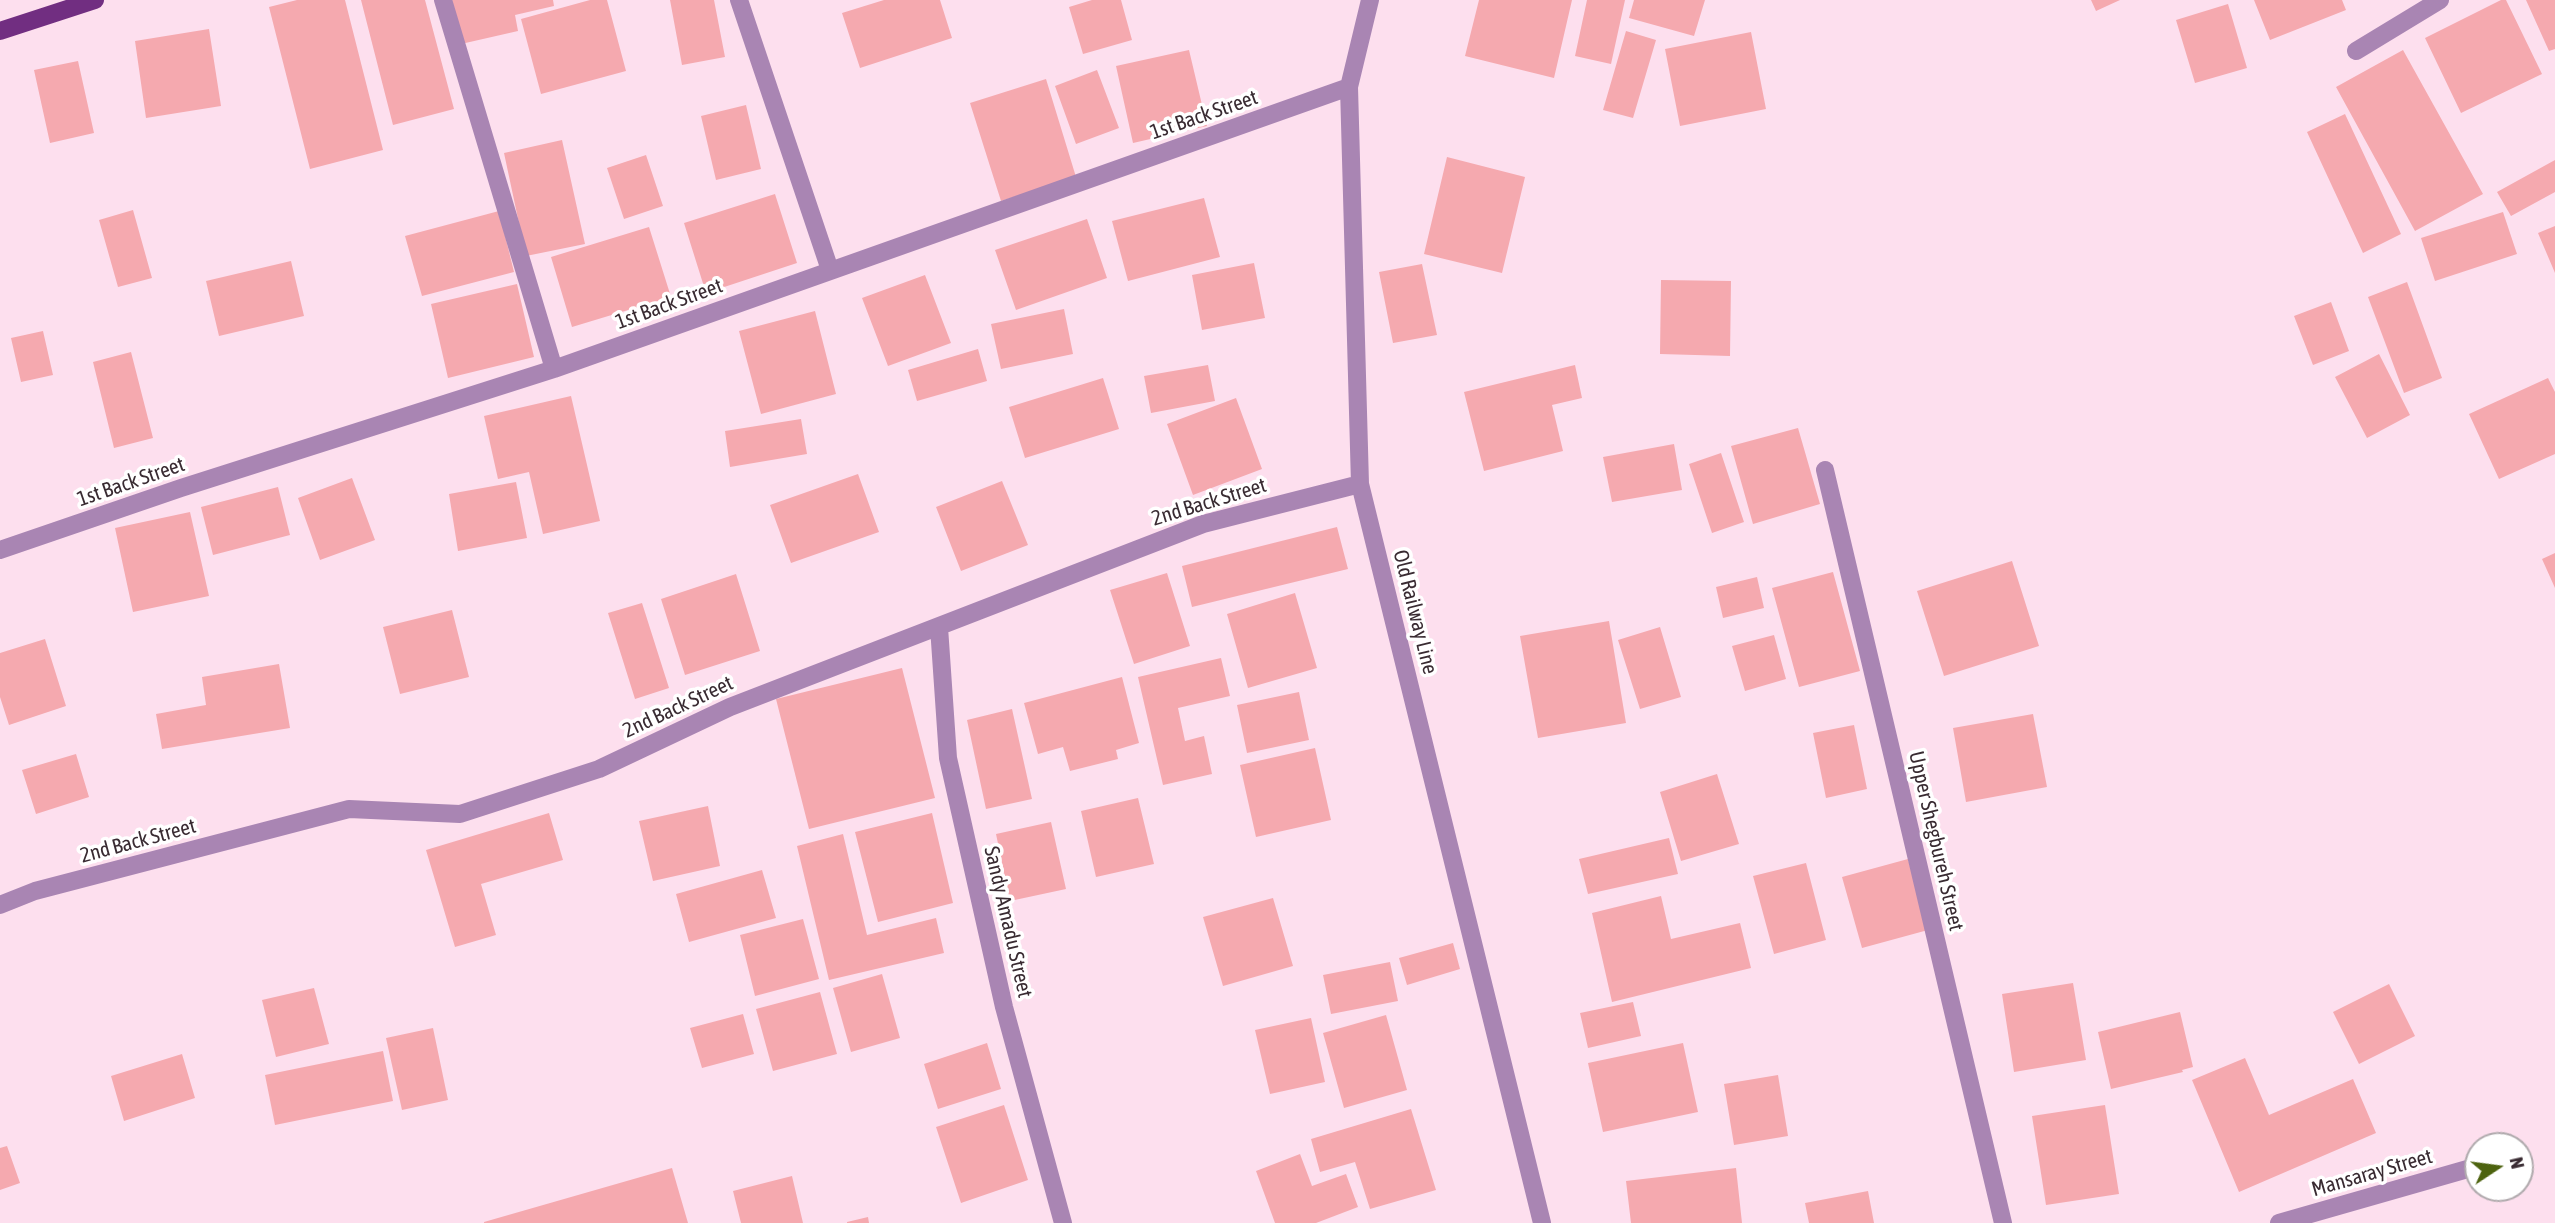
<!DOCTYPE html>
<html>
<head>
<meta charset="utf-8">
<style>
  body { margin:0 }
  #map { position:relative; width:2555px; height:1223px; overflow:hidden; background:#fddfee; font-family:"Asap Condensed",sans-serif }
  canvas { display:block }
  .north { position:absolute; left:2464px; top:1132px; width:70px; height:70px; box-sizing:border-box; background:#fff; border:2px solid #b0aaad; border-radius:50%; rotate:77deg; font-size:19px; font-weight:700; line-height:28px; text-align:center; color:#392b32 }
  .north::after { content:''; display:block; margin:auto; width:24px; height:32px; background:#4d630f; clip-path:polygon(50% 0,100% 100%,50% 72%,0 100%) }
</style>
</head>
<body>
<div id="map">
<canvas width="2555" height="1223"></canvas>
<div class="north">N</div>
</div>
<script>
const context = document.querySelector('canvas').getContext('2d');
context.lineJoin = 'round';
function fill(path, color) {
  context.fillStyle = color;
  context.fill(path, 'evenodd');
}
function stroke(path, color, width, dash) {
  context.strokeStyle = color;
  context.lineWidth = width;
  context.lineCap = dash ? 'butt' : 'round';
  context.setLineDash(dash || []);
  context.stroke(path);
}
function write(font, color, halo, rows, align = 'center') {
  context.font = font + ' "Asap Condensed",sans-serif';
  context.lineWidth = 7;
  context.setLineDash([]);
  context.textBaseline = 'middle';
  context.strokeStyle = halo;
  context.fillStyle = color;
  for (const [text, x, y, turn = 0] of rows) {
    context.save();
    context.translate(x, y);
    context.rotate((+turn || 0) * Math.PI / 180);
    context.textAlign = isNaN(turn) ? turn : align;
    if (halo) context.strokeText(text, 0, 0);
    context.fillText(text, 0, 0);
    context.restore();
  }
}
fill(new Path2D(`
  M297,0H345L383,150L310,169L269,7Z
  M361,0H425L454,109L393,125Z
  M452,0H553L554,6L515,15L518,31L461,44Z
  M590,0H607L626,71L541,94L521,19Z
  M670,0H714L725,57L682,65Z
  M884,0H940L952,38L860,68L842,13Z
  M1092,0H1121L1132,40L1083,54L1069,7Z
  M1479,0H1572L1554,78L1465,56Z
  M1587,0H1625L1611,64L1575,56Z
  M1634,0H1705L1694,36L1629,18Z
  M2091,0H2120L2096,11Z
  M2254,0H2342L2346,10L2270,40Z
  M2501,0H2506L2542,74L2461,113L2425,38Z
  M2526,0H2555V49L2549,51Z
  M2228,4L2247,68L2195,83L2176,20Z
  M209,29L221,106L146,118L135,41Z
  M1626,31L1656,40L1633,118L1603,110Z
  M1751,32L1766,109L1680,126L1665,49Z
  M1189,50L1207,126L1133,143L1116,66Z
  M2403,50L2483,194L2415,231L2336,87Z
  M78,61L94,133L50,143L34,70Z
  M1097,70L1119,128L1076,144L1055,86Z
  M1046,79L1076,177L1001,201L970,103Z
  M746,105L761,169L716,180L701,116Z
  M2345,114L2401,234L2363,253L2307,132Z
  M562,140L585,244L526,256L504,153Z
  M646,155L663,206L624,219L607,168Z
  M1447,157L1525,177L1502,273L1424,254Z
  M2555,160V192L2511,216L2497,192Z
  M775,194L797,263L706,293L684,223Z
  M1204,198L1220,257L1128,281L1112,221Z
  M133,210L152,278L118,287L99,220Z
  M499,211L514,272L422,296L405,236Z
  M2503,212L2517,254L2435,281L2421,238Z
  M1087,219L1107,278L1016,310L995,250Z
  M2555,226V273L2538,233Z
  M649,227L671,297L572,327L551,257Z
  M291,261L304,316L219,336L206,281Z
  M1254,263L1265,318L1202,330L1192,275Z
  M1422,264L1437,335L1393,343L1379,272Z
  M925,275L951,343L888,366L862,298Z
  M1661,280L1731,281L1730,356L1660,354Z
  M2407,282L2442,378L2404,393L2368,297Z
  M517,284L534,357L448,378L431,304Z
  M2331,302L2349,351L2313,365L2294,316Z
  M1064,309L1073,354L1001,369L991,324Z
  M815,311L836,394L761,414L739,331Z
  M43,331L53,375L21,382L11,338Z
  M978,349L987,381L917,401L908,370Z
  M131,352L153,438L114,448L93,362Z
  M2379,354L2410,415L2367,438L2335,377Z
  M1208,365L1215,401L1151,413L1144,376Z
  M1575,365L1582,398L1552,405L1563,451L1484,471L1464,392Z
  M1103,378L1119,429L1025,458L1009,407Z
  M2548,378L2555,392V454L2499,479L2469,414Z
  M571,396L600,521L543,534L529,472L498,479L484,416Z
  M1236,398L1262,469L1193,495L1167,424Z
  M801,419L807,454L730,467L725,431Z
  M1798,428L1820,504L1753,524L1731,446Z
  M1674,444L1682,490L1612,502L1603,457Z
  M1721,453L1744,522L1712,533L1689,464Z
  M858,474L879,532L791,563L770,505Z
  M352,478L375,540L320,560L298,498Z
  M1002,481L1028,545L961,571L936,507Z
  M516,482L527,538L458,551L449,494Z
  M278,487L290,535L213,555L201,507Z
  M190,512L209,596L133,612L115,528Z
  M1337,527L1348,569L1192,607L1182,566Z
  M2555,553V588L2542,559Z
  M2012,561L2039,646L1944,676L1917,591Z
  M1833,572L1860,671L1799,687L1772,588Z
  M1167,573L1190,646L1134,664L1110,590Z
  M736,574L760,651L685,675L661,599Z
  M1757,577L1764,608L1723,618L1716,587Z
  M1295,593L1317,668L1248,688L1227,614Z
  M642,603L669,688L635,699L608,613Z
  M452,610L469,677L400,694L383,627Z
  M1609,621L1626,723L1538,738L1520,636Z
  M1660,627L1681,697L1640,709L1618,640Z
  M1774,635L1786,679L1745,691L1732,646Z
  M45,639L66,706L9,725L0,697V653Z
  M1221,658L1230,696L1178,708L1185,741L1204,736L1212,774L1163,785L1138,677Z
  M279,664L290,728L162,749L156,714L206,705L202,677Z
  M902,668L935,798L809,829L776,699Z
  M1122,677L1139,743L1116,750L1118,759L1070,771L1063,747L1038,754L1024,703Z
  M1299,692L1309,740L1247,753L1237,705Z
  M1012,709L1032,799L986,809L967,720Z
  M2033,714L2047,787L1966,802L1953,728Z
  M1854,725L1867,789L1826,798L1813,733Z
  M1315,748L1331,820L1256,837L1240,765Z
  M76,754L89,797L36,814L22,770Z
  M1717,774L1739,844L1681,861L1660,792Z
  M1138,798L1154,864L1096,877L1081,811Z
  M708,806L720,866L653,881L639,821Z
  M549,813L563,860L481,884L496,935L455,947L426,850Z
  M932,813L953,903L878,922L855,832Z
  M1051,822L1066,889L1010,901L996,834Z
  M843,834L867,935L936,918L944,953L829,980L797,846Z
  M1669,838L1678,874L1588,894L1579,859Z
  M1908,859L1928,930L1862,948L1842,877Z
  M1806,863L1826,940L1774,954L1753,876Z
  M762,870L776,918L689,942L676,894Z
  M1661,896L1671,939L1740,923L1751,968L1612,1002L1592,913Z
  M1273,898L1293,966L1223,986L1203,917Z
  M803,919L819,979L755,996L740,935Z
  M1453,943L1460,969L1407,985L1399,958Z
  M1390,962L1398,1001L1331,1014L1323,975Z
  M882,974L900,1038L851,1052L833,988Z
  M2073,983L2086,1060L2014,1072L2002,994Z
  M2389,984L2415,1036L2359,1064L2333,1012Z
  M314,988L329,1044L276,1057L262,1000Z
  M820,992L837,1054L773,1071L756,1009Z
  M1633,1002L1641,1036L1588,1048L1580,1013Z
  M2180,1012L2193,1067L2182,1070L2183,1072L2111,1089L2098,1032Z
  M743,1014L754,1054L702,1068L690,1028Z
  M1386,1015L1407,1090L1344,1108L1323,1033Z
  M1311,1018L1325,1082L1270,1094L1255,1030Z
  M433,1028L448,1100L402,1110L386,1038Z
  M987,1043L1001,1089L938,1109L924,1064Z
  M1683,1043L1698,1112L1603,1132L1588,1063Z
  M383,1051L393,1101L275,1125L265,1075Z
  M182,1054L195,1098L124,1121L111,1076Z
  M2245,1058L2269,1115L2353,1079L2376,1133L2239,1192L2192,1080Z
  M1778,1075L1788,1136L1734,1145L1724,1084Z
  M1004,1105L1028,1180L961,1203L936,1127Z
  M2105,1105L2119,1194L2046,1205L2032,1116Z
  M1411,1109L1436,1190L1370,1209L1355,1162L1320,1172L1311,1139Z
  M7,1146L20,1183L0,1190V1148Z
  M1300,1154L1312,1186L1346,1174L1358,1207L1316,1223H1275L1256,1171Z
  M672,1168L688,1223H484V1222Z
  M1736,1168L1742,1223H1631L1626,1181Z
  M792,1176L803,1223H741L733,1191Z
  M1868,1191L1874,1223H1809L1805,1203Z
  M868,1217L869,1223H847V1222Z`), '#f5a9af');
stroke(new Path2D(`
  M443,0L554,369
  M739,0L830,270
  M1370,0L1349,87L1360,484L1542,1223
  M2356,51L2440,0
  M1825,470L2003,1223
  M0,550L181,488L554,369L1349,87
  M939,627L948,758L1004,1007L1063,1223
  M0,905L35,891L349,809L460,814L599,769L730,707L1203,524L1360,484
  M2279,1223L2478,1166`), '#a985b3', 18);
stroke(new Path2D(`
  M0,31L95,0`), '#712e81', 18);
write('21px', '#392b32', '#fff', [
  ["1st Back Street",1204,115,-19],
  ["1st Back Street",669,304,-20],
  ["1st Back Street",131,482,-19],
  ["2nd Back Street",1209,502,-17],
  ["Old Railway Line",1415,612,76],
  ["2nd Back Street",678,707,-25],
  ["2nd Back Street",138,841,-15],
  ["Upper Shegbureh Street",1936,841,77],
  ["Sandy Amadu Street",1008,922,77],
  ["Mansaray Street",2372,1173,-16]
]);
</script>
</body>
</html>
